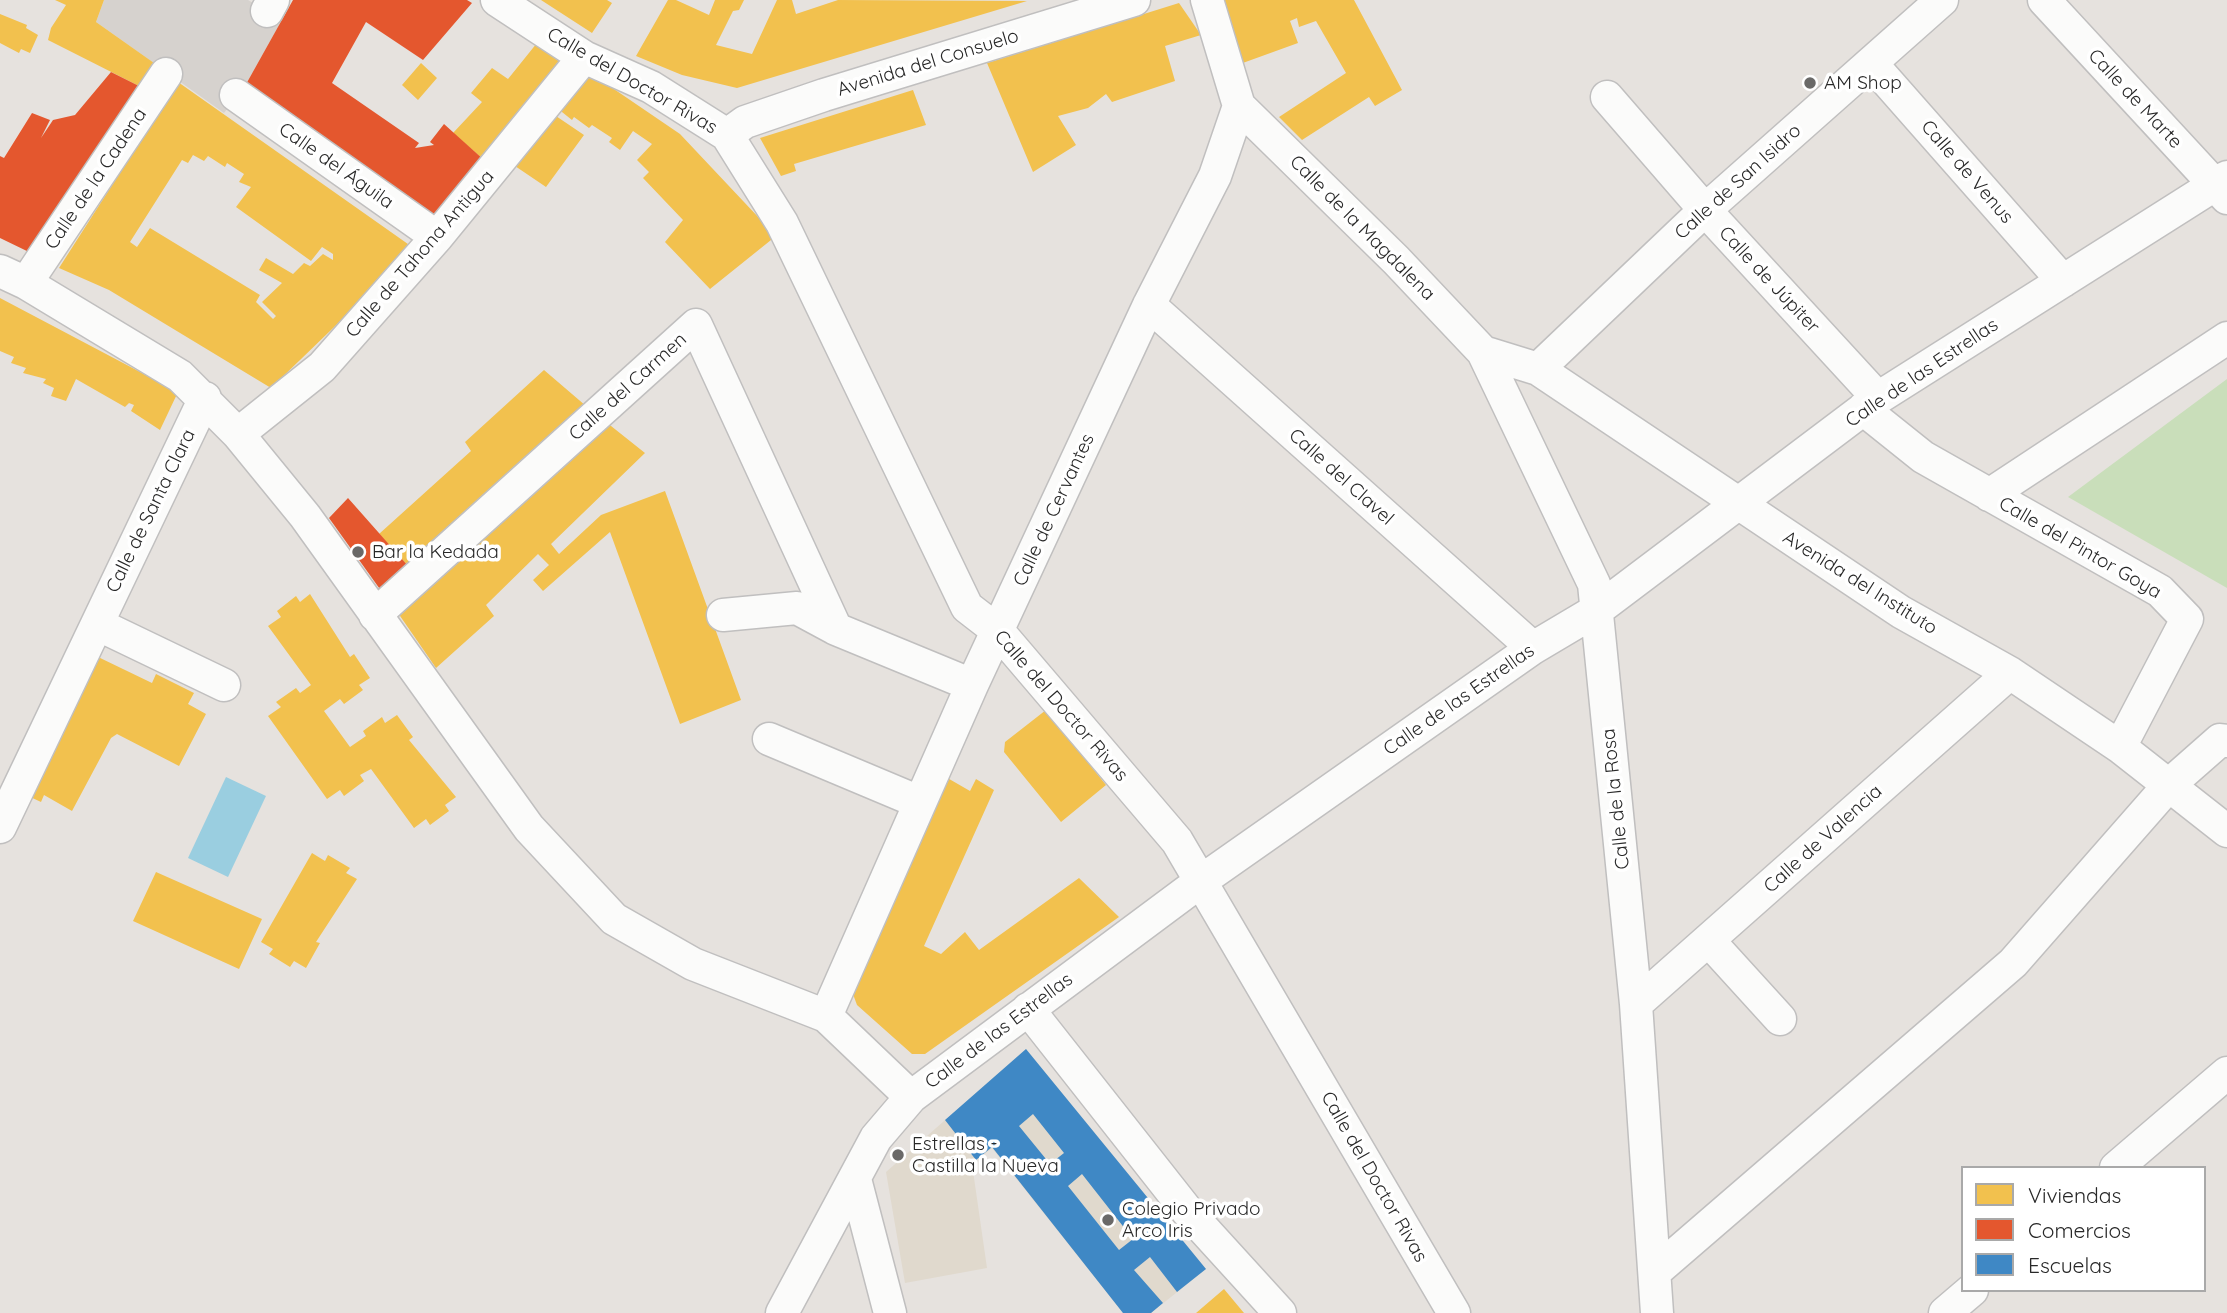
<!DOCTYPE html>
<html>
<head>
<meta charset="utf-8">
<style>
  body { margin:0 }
  #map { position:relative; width:2227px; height:1313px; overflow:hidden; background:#e6e2de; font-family:Quicksand,sans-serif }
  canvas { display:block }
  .legend { position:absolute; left:1961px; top:1166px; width:245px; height:126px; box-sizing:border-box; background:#fff; border:2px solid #a9a9a9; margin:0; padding:9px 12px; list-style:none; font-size:21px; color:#282828 }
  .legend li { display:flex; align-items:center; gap:14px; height:35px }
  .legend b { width:35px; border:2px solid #a9a9a9 }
</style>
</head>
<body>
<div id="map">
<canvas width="2227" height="1313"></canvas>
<ul class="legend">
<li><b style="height:19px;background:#f2c14e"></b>Viviendas</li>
<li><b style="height:19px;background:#e4572e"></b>Comercios</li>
<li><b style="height:19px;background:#3f88c5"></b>Escuelas</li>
</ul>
</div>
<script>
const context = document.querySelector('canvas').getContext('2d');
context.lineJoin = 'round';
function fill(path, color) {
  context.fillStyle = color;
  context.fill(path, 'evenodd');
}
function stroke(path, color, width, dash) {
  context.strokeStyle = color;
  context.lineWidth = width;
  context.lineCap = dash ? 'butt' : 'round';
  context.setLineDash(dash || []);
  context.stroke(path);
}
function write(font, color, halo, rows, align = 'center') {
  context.font = font + ' Quicksand,sans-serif';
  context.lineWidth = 7;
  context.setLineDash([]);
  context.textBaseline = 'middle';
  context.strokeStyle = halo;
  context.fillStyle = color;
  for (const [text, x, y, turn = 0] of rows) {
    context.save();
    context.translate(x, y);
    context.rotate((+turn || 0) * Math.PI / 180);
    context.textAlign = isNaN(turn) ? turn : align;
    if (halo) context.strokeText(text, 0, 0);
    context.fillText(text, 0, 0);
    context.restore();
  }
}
fill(new Path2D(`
  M1026,1049L1206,1269L1151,1313H1123L992,1148L972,1164L987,1268L905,1283L886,1172Z`), '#e0d9cd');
fill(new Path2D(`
  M2227,379V588L2068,497Z`), '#c9deba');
fill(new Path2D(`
  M104,0H248L282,20L245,86L224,113L96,22Z`), '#d6d2ce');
fill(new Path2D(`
  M226,777L266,796L228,877L188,858Z`), '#9acee0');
fill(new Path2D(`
  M55,0H104L96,22L154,63L139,86L48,40L51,28L66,5Z
  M541,0H607L612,3L592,33Z
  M668,0H676L709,15L715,0H744L739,10L733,11L716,45L752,54L777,0H792L796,14L838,0L1027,1L737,88L682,75L636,56Z
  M1222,0H1354L1402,90L1375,106L1369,97L1302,140L1279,117L1346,73L1316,21L1299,27L1297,18L1290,21L1298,43L1240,64Z
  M1179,3L1201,35L1165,46L1175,81L1112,102L1106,94L1088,108L1058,116L1076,145L1033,172L987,63Z
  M0,14L27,25L26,28L38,35L30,53L21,49L19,53L0,43Z
  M537,43L563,60L484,160L453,133L482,102L471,93L492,68L508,79Z
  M421,63L437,78L418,100L402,85Z
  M586,70L680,134L776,236L710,289L665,242L683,220L643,178L649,172L637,160L652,144L633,131L620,150L609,142L612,138L592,125L589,128L574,117L572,120L557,108Z
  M178,82L415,249L271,388L109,290L59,268ZM193,155L204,161L208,156L225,167L227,163L244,174L239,182L251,187L236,207L311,261L322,247L333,254V260L323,254L310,266L304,263L293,274L266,258L259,270L282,283L262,302L276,316L273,319L256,302L260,295L150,228L137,247L130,242L182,160L188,163Z
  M913,90L926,125L794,164L796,171L781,176L760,138Z
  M553,114L584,135L546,187L515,166Z
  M0,298L178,392L160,430L131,411L134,405L129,403L125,407L76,379L66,401L51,396L54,388L43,383L46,379L23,373L26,368L11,363L14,357L0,351Z
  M544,370L586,406L409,567L379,534L471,451L465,442Z
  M606,422L645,453L551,544L559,554L601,515L665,491L741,700L680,724L610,532L543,591L533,580L549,565L538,554L486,605L494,616L436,668L398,613Z
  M310,594L350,657L354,654L370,678L359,685L363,690L344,704L340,699L324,711L350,747L366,736L363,731L382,717L385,723L397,715L413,737L409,740L456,797L445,805L449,811L430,825L426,819L414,828L371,769L360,775L364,781L344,796L340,790L327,799L268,716L281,707L276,702L296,688L300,693L311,685L268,626L281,617L277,611L296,596L300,602Z
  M96,656L152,683L156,674L194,693L188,704L206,714L179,766L117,734L111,738L72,811L44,795L41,802L26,795Z
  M1046,710L1106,785L1061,822L1004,752L1005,742Z
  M944,776L970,791L976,779L994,790L924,946L941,954L965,932L979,950L1079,878L1119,917L925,1054H912L857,1005L850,986Z
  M312,853L325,861L328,855L350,868L346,873L357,879L316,942L320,943L306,968L294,961L290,967L269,954L273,949L261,942Z
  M156,872L262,919L239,969L133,921Z
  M1224,1289L1244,1313H1196Z`), '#f2c14e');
fill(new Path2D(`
  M293,0H467L472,3L423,60L366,22L332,83L419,143L415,148L434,145L430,142L444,124L484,160L436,218L245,86Z
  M111,72L139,86L31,253L0,238V156L4,158L32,113L50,120L41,138L53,120L75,115Z
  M348,498L409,567L382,592L329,518Z`), '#e4572e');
fill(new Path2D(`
  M1026,1049L1206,1269L1177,1292L1150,1257L1134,1270L1163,1303L1151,1313H1123L992,1147L976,1160L945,1120ZM1033,1114L1064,1153L1050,1164L1019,1126ZM1082,1174L1133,1239L1119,1250L1068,1186Z`), '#3f88c5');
const minor = new Path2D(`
  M497,0L584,57L651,87L727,135L782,223L967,607L998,631L1177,841L1454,1313
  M2044,0L2227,198
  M267,11L273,0
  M1871,63L2063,281
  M236,95L437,237
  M1607,97L1705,210L1878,398
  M1239,106L1396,260L1483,352L1594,584L1636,1004L1657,1313
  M727,135L745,122L824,95L1134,0
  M0,271L26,283L180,376L238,434L305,516L529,828L614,919L693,964L826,1016L911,1097
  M26,283L166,74
  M1149,305L1533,648
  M1483,352L1538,369L1901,612L2010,673L2120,747L2227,831
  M1538,369L1705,210L1942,0
  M1863,409L1923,457L2160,591L2187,619L2120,747
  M238,434L322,367L437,237L584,57
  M1989,495L2227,338
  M375,615L696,325L836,629L972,685
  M723,615L797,608L836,629
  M97,624L224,685
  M769,739L919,802
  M0,827L205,398
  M1709,941L1780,1019
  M1636,1004L2010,673
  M1028,1009L1188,1212L1280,1313
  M826,1016L972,685L1149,305L1215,176L1239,106L1207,0
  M2116,1168L2227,1073
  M855,1179L890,1313
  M1656,1271L2013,963L2170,784L2220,740L2227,741
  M782,1313L876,1138L911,1097L1201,881L1533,648L1597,610L1878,398L2227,177
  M1945,1313L1972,1290`);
stroke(minor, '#c0bfbf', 35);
stroke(minor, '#fbfbfa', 32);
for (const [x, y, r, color] of [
  [1810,83,7,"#6a6968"],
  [358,552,7,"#6a6968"],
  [898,1155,7,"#6a6968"],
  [1108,1220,7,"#6a6968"]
]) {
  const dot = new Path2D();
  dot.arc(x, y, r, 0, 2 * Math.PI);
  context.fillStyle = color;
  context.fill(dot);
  stroke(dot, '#fff', 2.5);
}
write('19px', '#282828', '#fff', [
  ["Avenida del Consuelo",928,63,-17],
  ["Calle del Doctor Rivas",632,81,30],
  ["Calle de Marte",2135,99,47],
  ["Calle del Águila",336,166,35],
  ["Calle de Venus",1967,172,49],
  ["Calle de la Cadena",96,179,-56],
  ["Calle de San Isidro",1738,182,-42],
  ["Calle de la Magdalena",1362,228,45],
  ["Calle de Tahona Antigua",420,254,-49],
  ["Calle de Júpiter",1769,280,47],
  ["Calle de las Estrellas",1922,373,-34],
  ["Calle del Carmen",628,387,-42],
  ["Calle del Clavel",1341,477,42],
  ["Calle de Cervantes",1054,510,-65],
  ["Calle de Santa Clara",151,511,-64],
  ["Calle del Pintor Goya",2080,548,30],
  ["Avenida del Instituto",1860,583,32],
  ["Calle de las Estrellas",1459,700,-35],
  ["Calle del Doctor Rivas",1061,706,49],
  ["Calle de la Rosa",1616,799,-96],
  ["Calle de Valencia",1823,839,-42],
  ["Calle de las Estrellas",999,1031,-37],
  ["Calle del Doctor Rivas",1374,1177,60]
]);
write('19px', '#282828', '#fff', [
  ["AM Shop",1824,83],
  ["Bar la Kedada",372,552],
  ["Estrellas -",912,1144],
  ["Castilla la Nueva",912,1166],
  ["Colegio Privado",1122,1209],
  ["Arco Iris",1122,1231]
], 'left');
</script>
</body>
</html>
